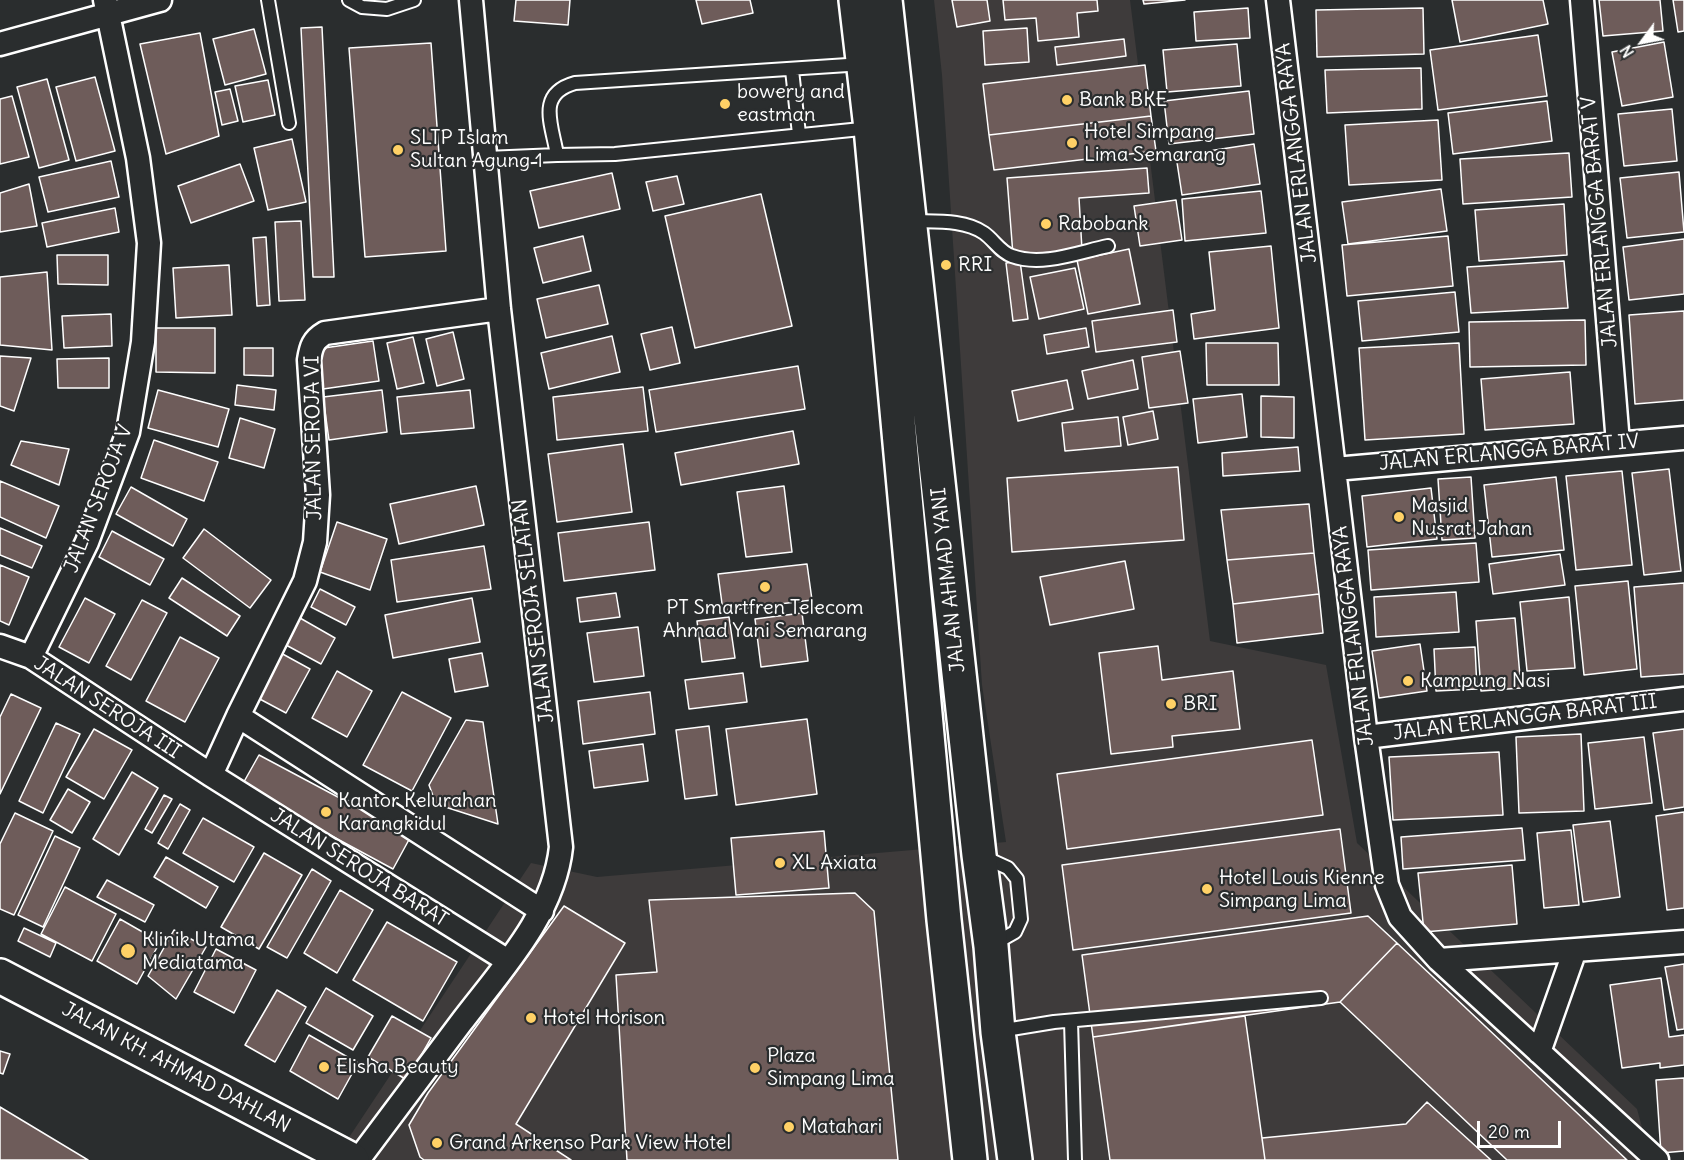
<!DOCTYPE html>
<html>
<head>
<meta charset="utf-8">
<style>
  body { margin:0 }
  #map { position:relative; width:1684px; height:1160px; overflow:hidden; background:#2a2d2e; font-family:Delius,sans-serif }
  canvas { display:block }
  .north { position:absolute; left:1612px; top:12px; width:60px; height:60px; -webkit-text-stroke:4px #2a2d2e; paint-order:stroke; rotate:238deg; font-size:16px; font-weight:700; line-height:24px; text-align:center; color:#fff }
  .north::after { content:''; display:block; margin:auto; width:21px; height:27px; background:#fff; clip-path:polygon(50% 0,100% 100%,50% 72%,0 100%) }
  .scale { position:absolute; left:1477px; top:1121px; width:84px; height:27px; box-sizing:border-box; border:3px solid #fff; border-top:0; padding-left:8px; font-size:18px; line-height:21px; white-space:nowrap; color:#fff; -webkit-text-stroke:4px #2a2d2e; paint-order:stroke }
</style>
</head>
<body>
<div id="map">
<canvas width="1684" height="1160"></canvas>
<div class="north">N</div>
<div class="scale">20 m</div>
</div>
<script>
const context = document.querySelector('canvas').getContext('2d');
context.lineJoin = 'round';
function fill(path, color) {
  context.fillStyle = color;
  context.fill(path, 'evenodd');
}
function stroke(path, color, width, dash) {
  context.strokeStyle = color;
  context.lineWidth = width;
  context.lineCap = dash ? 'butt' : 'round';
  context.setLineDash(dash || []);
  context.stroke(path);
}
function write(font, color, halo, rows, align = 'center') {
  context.font = font + ' Delius,sans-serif';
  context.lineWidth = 4.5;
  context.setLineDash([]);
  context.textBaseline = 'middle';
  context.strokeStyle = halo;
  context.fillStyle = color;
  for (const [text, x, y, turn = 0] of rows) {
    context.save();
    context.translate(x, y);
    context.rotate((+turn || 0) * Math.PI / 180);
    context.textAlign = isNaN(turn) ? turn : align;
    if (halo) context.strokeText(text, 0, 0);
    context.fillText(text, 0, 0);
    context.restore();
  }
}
fill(new Path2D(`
  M934,0H1130L1210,641L1326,665L1357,843L1637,1109L1651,1160H334L531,863L597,877L1006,842L982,685L942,75Z`), '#3e3b3b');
const building = new Path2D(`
  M516,0H570L568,25L514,21Z
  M696,0H750L753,13L702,24Z
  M952,0H987L990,21L957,27Z
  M1003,0H1097L1098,11L1077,13L1079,37L1038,41L1036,18L1005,20Z
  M1143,0H1185L1144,4Z
  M1452,0H1543L1548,24L1460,42Z
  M1599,0H1660L1663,31L1603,36Z
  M1673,0H1684V31L1678,32Z
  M1248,8L1250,38L1196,41L1194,12Z
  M1423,8L1424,54L1317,57L1316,10Z
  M322,27L334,277H313L301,28Z
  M1027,28L1029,62L985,65L983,31Z
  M254,29L266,74L225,85L213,39Z
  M200,33L219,136L166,154L140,44Z
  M1538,35L1547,96L1438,110L1430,50Z
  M1124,39L1126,56L1057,65L1055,47Z
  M1664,42L1673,97L1622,106L1612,52Z
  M431,43L446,251L365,257L349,48Z
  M1237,44L1241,86L1167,92L1163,50Z
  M1145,65L1151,116L989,135L983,84Z
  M1421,68L1422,109L1327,113L1325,70Z
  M95,77L115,151L76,161L56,87Z
  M47,79L69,160L39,168L17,87Z
  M268,80L275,115L243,122L235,86Z
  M230,89L238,121L222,125L215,92Z
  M1249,91L1254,134L1169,144L1164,101Z
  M12,96L29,157L0,164V99Z
  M1547,101L1552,141L1453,154L1448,113Z
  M1672,109L1677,161L1624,166L1618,114Z
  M1151,116L1156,151L994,170L989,135Z
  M1438,120L1442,180L1349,185L1345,125Z
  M292,139L306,202L268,210L254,148Z
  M1254,144L1260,184L1182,195L1176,156Z
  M1569,153L1572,197L1463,204L1460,159Z
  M111,161L119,197L48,212L39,177Z
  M240,164L254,201L191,223L178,186Z
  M1147,168L1149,193L1079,198L1082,250L1013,255L1007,178Z
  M1679,172L1684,232L1627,238L1620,178Z
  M612,173L620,209L539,228L530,191Z
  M677,176L684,204L653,211L646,182Z
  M29,184L37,226L0,232V193Z
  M1441,189L1447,231L1348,244L1342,202Z
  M1261,191L1266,233L1185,241L1182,199Z
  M761,194L792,326L695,348L665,216Z
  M1176,200L1182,240L1140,246L1134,206Z
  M1564,204L1567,255L1479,261L1475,210Z
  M115,208L119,232L47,247L42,223Z
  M301,221L305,300L279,301L275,222Z
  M583,236L591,271L543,283L534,248Z
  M1448,236L1453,286L1347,296L1342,245Z
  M266,237L270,305L257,306L253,238Z
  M1684,239V294L1629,300L1623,247Z
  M1271,246L1279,328L1194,339L1191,314L1215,310L1209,252Z
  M1129,249L1140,304L1088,314L1077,260Z
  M57,255H108V285L58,284Z
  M1020,261L1028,319L1013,321L1006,263Z
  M1564,261L1568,308L1471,313L1467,267Z
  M229,265L232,315L176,318L173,268Z
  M1075,268L1084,309L1039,319L1030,277Z
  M47,272L52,350L0,345V277Z
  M599,285L608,324L546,338L537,299Z
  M1455,292L1459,332L1362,341L1358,301Z
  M1173,310L1177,342L1096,352L1092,321Z
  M1684,311V400L1635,404L1629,315Z
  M111,314L112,346L64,348L62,316Z
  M1585,320L1586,365L1470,367L1469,322Z
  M672,327L680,363L650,370L641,334Z
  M156,328H215V373L156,372Z
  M1086,328L1089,347L1047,354L1044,335Z
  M453,332L464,379L437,386L426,339Z
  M612,336L620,372L549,389L541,353Z
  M413,337L424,383L397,389L387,343Z
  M373,341L379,381L323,389L317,349Z
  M1206,343H1278L1279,385H1207Z
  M1459,343L1464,434L1365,440L1359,348Z
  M244,348H273V376L244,375Z
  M1180,351L1188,403L1149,408L1142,357Z
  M0,356L31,358L14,411L0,406Z
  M109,358V388H58L57,359Z
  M1133,360L1138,389L1088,399L1082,371Z
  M798,366L805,409L656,432L649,390Z
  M1570,372L1574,424L1485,430L1481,379Z
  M1067,380L1073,409L1018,421L1012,391Z
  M237,385L276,390L274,410L235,405Z
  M643,387L648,431L557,440L553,397Z
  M158,390L229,409L218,447L148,428Z
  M382,390L387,432L329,440L323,397Z
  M470,390L474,428L401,434L397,397Z
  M1242,394L1247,437L1198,443L1193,399Z
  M1261,396L1294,397V438L1261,437Z
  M1153,411L1158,439L1128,445L1123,417Z
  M1118,417L1121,446L1065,451L1062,423Z
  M240,418L275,429L264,468L229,458Z
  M793,431L799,464L681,485L675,453Z
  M154,440L218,462L204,501L141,478Z
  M21,441L69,449L59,485L11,465Z
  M623,444L632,512L557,522L548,454Z
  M1298,447L1300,471L1223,476L1222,453Z
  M1178,467L1184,540L1012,552L1007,478Z
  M1669,469L1681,571L1644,575L1632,473Z
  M1622,471L1632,565L1576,570L1566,476Z
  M1471,477L1475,538L1442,540L1438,479Z
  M1556,477L1564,550L1492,557L1484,485Z
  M0,481L59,506L46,538L0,517Z
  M476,486L484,525L399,544L390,504Z
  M784,486L792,552L746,557L737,492Z
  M131,487L187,519L173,546L116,514Z
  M1431,488L1437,539L1367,547L1362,496Z
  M1309,504L1314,553L1227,560L1221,510Z
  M337,522L387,539L370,590L320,572Z
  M649,522L655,570L564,581L558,533Z
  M0,528L42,546L32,568L0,555Z
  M204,529L271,580L250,608L183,558Z
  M112,531L164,559L150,585L99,557Z
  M1476,543L1479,582L1371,590L1368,550Z
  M484,546L491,589L397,602L391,560Z
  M1314,553L1319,594L1233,604L1227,560Z
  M1560,554L1565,585L1493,594L1489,564Z
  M1125,561L1134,609L1050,625L1040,577Z
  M807,564L812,600L723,611L718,574Z
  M0,565L29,577L9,625L0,621Z
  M182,578L240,616L227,636L169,598Z
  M1628,581L1637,669L1584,675L1575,586Z
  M1684,583V674L1641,677L1634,587Z
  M320,589L355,607L346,625L311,607Z
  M1456,592L1459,632L1376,637L1374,597Z
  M616,593L620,617L580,622L577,598Z
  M1319,594L1323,633L1237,643L1233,604Z
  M1569,597L1575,668L1527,671L1520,602Z
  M85,598L115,614L89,663L59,647Z
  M472,598L480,642L393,658L385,615Z
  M142,600L167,613L131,680L106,666Z
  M802,613L808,661L761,667L755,619Z
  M729,617L735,658L702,662L697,621Z
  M300,618L335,638L321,664L286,645Z
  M1515,618L1521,688L1481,691L1476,621Z
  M638,627L644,676L594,682L587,633Z
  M180,637L219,658L185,722L146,701Z
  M1420,644L1427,691L1379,698L1372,651Z
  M1158,646L1162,680L1233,671L1240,729L1172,736L1173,747L1111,754L1099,653Z
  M1475,647L1477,689L1436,691L1434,649Z
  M279,652L310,669L286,713L256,697Z
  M482,653L488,686L455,692L449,659Z
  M337,671L372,691L347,737L312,718Z
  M743,673L747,702L689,709L685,680Z
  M402,692L451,718L412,791L363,765Z
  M650,692L655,734L583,744L578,701Z
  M11,694L41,708L0,794V717Z
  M807,719L817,794L736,805L726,729Z
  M466,720L483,722L498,824L436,804L429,785Z
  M56,723L80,734L43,813L19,801Z
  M709,726L717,795L685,799L676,730Z
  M94,729L132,750L104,799L66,777Z
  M1684,729V807L1664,810L1653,733Z
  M1581,734L1584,811L1519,813L1516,737Z
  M1644,737L1652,803L1595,809L1588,743Z
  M1312,740L1323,815L1067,849L1057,774Z
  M643,744L648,781L594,788L589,751Z
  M1499,752L1503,815L1393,820L1389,757Z
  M259,755L411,836L393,869L241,787Z
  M132,772L158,788L119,855L93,839Z
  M68,789L90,802L72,833L50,820Z
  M164,795L172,799L152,833L145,829Z
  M180,804L190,810L168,849L158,843Z
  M1684,812V908L1667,910L1656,816Z
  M15,813L53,831L14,915L0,909V844Z
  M203,818L254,847L234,882L183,853Z
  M1610,821L1620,897L1583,902L1573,825Z
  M1522,828L1525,860L1403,869L1401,837Z
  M1340,829L1351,913L1073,950L1062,865Z
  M1571,830L1579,905L1544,908L1537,833Z
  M824,831L829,888L736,895L731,838Z
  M55,836L80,848L43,927L18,915Z
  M264,853L302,875L259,949L221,927Z
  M166,857L218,887L206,908L154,877Z
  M1512,865L1517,924L1424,932L1418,873Z
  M312,869L331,881L287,958L267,947Z
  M107,880L154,905L145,922L97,897Z
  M65,887L116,914L92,961L41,934Z
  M340,890L373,910L337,973L304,953Z
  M855,893L874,911L898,1160H627L616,975L657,972L649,900Z
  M564,906L625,943L516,1124L571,1160H424L420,1157L409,1125L428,1093Z
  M1368,916L1397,943L1340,1002L1093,1037L1082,955Z
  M120,919L160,942L137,984L97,961Z
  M387,922L457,962L423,1021L353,980Z
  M24,928L56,943L50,957L18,941Z
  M174,930L206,947L176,999L148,976Z
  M1397,943L1627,1160H1507L1340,1002Z
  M216,949L256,970L234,1013L194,992Z
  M1684,964V1029L1677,1030L1665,967Z
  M1661,978L1669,1037L1684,1035V1065L1660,1068V1063L1622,1068L1610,985Z
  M326,988L373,1016L353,1050L306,1023Z
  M277,990L306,1007L275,1062L245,1045Z
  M392,1016L431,1038L407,1080L368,1057Z
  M1245,1016L1265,1160H1110L1093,1037Z
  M309,1035L358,1063L338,1099L290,1071Z
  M0,1051L10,1054L3,1074L0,1073Z
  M1684,1078V1151L1661,1153L1656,1080Z
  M1427,1102L1491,1160H1265L1262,1138L1406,1124Z
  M0,1107L88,1160H0Z`);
fill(building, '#6e5c5a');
stroke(building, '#fff', 1.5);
const lane = new Path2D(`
  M268,0L289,123
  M349,0L362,7L387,9L414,0
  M863,64L575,83C536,94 552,124 557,155L615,154L871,128
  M792,70L799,134
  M486,158L557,155
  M911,221C934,222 964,219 984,233C994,240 1000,252 1012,256C1042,267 1079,252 1108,246
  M984,857L1008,868L1017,879L1021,919L1015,932L992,945
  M1071,1021L1075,1160
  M999,1031L1054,1022L1321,998`);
const street = new Path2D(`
  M1278,0L1366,737L1387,885L1400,917L1439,960L1657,1160
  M1582,0L1618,443
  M0,44L160,0
  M1335,469L1684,438
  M0,646L31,657L211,775L508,961
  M31,657L87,542L128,432L143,342L149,243L138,158L105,0
  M238,716L542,911
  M1366,737L1684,699
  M211,775L238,716L305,581L315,542L318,495L309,360C311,347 313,340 325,333L499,309
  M1439,960L1684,942
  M1539,1052L1575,950
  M358,1160C392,1115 426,1069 460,1024C500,971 554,915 561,847L499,309L471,0`);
const secondary = new Path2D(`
  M0,976L352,1160`);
const primary = new Path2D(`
  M856,0L871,128L944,920L970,1160
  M885,0L979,855L991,946L998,1032L1015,1160`);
stroke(lane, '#fff', 16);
stroke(street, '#fff', 27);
stroke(secondary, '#fff', 38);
stroke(primary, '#fff', 38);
stroke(lane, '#2a2d2e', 12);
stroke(street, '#2a2d2e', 22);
stroke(secondary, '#2a2d2e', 33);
stroke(primary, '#2a2d2e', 33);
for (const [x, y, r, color] of [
  [1067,100,6,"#ffd166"],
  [725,104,6,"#ffd166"],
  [1072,143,6,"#ffd166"],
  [398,150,6,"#ffd166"],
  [1046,224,6,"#ffd166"],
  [946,265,6,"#ffd166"],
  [1399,517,6,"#ffd166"],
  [765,587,6,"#ffd166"],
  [1408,681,6,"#ffd166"],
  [1171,704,6,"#ffd166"],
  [326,812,6,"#ffd166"],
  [780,863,6,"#ffd166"],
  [1207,889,6,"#ffd166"],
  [128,951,8,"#ffd166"],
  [531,1018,6,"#ffd166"],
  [324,1067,6,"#ffd166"],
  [755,1068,6,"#ffd166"],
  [789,1127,6,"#ffd166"],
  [437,1143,6,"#ffd166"]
]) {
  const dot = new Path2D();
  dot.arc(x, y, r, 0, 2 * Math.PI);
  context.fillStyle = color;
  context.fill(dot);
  stroke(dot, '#2a2d2e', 2);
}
write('20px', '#fff', '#2a2d2e', [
  ["bowery and",737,92],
  ["eastman",737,115],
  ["Bank BKE",1079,100],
  ["Hotel Simpang",1084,132],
  ["Lima Semarang",1084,155],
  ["SLTP Islam",410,138],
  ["Sultan Agung 1",410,161],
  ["Rabobank",1058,224],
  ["RRI",958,265],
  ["Masjid",1411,506],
  ["Nusrat Jahan",1411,529],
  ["PT Smartfren Telecom",765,608,"center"],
  ["Ahmad Yani Semarang",765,631,"center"],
  ["Kampung Nasi",1420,681],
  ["BRI",1183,704],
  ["Kantor Kelurahan",338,801],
  ["Karangkidul",338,824],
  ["XL Axiata",792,863],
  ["Hotel Louis Kienne",1219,878],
  ["Simpang Lima",1219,901],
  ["Klinik Utama",142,940],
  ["Mediatama",142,963],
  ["Hotel Horison",543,1018],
  ["Plaza",767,1056],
  ["Simpang Lima",767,1079],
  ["Elisha Beauty",336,1067],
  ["Matahari",801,1127],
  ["Grand Arkenso Park View Hotel",449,1143]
], 'left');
write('20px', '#fff', '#2a2d2e', [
  ["JALAN ERLANGGA RAYA",1297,153,-97],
  ["JALAN ERLANGGA BARAT V",1600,222,-95],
  ["JALAN SEROJA VI",314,438,-91],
  ["JALAN ERLANGGA BARAT IV",1509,453,-5],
  ["JALAN SEROJA V",99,499,-69],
  ["JALAN AHMAD YANI",949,580,-96],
  ["JALAN SEROJA SELATAN",534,611,-97],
  ["JALAN ERLANGGA RAYA",1354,636,-97],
  ["JALAN SEROJA III",107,708,33],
  ["JALAN ERLANGGA BARAT III",1525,718,-7],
  ["JALAN SEROJA BARAT",359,868,32],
  ["JALAN KH. AHMAD DAHLAN",176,1068,28]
]);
</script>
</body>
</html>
